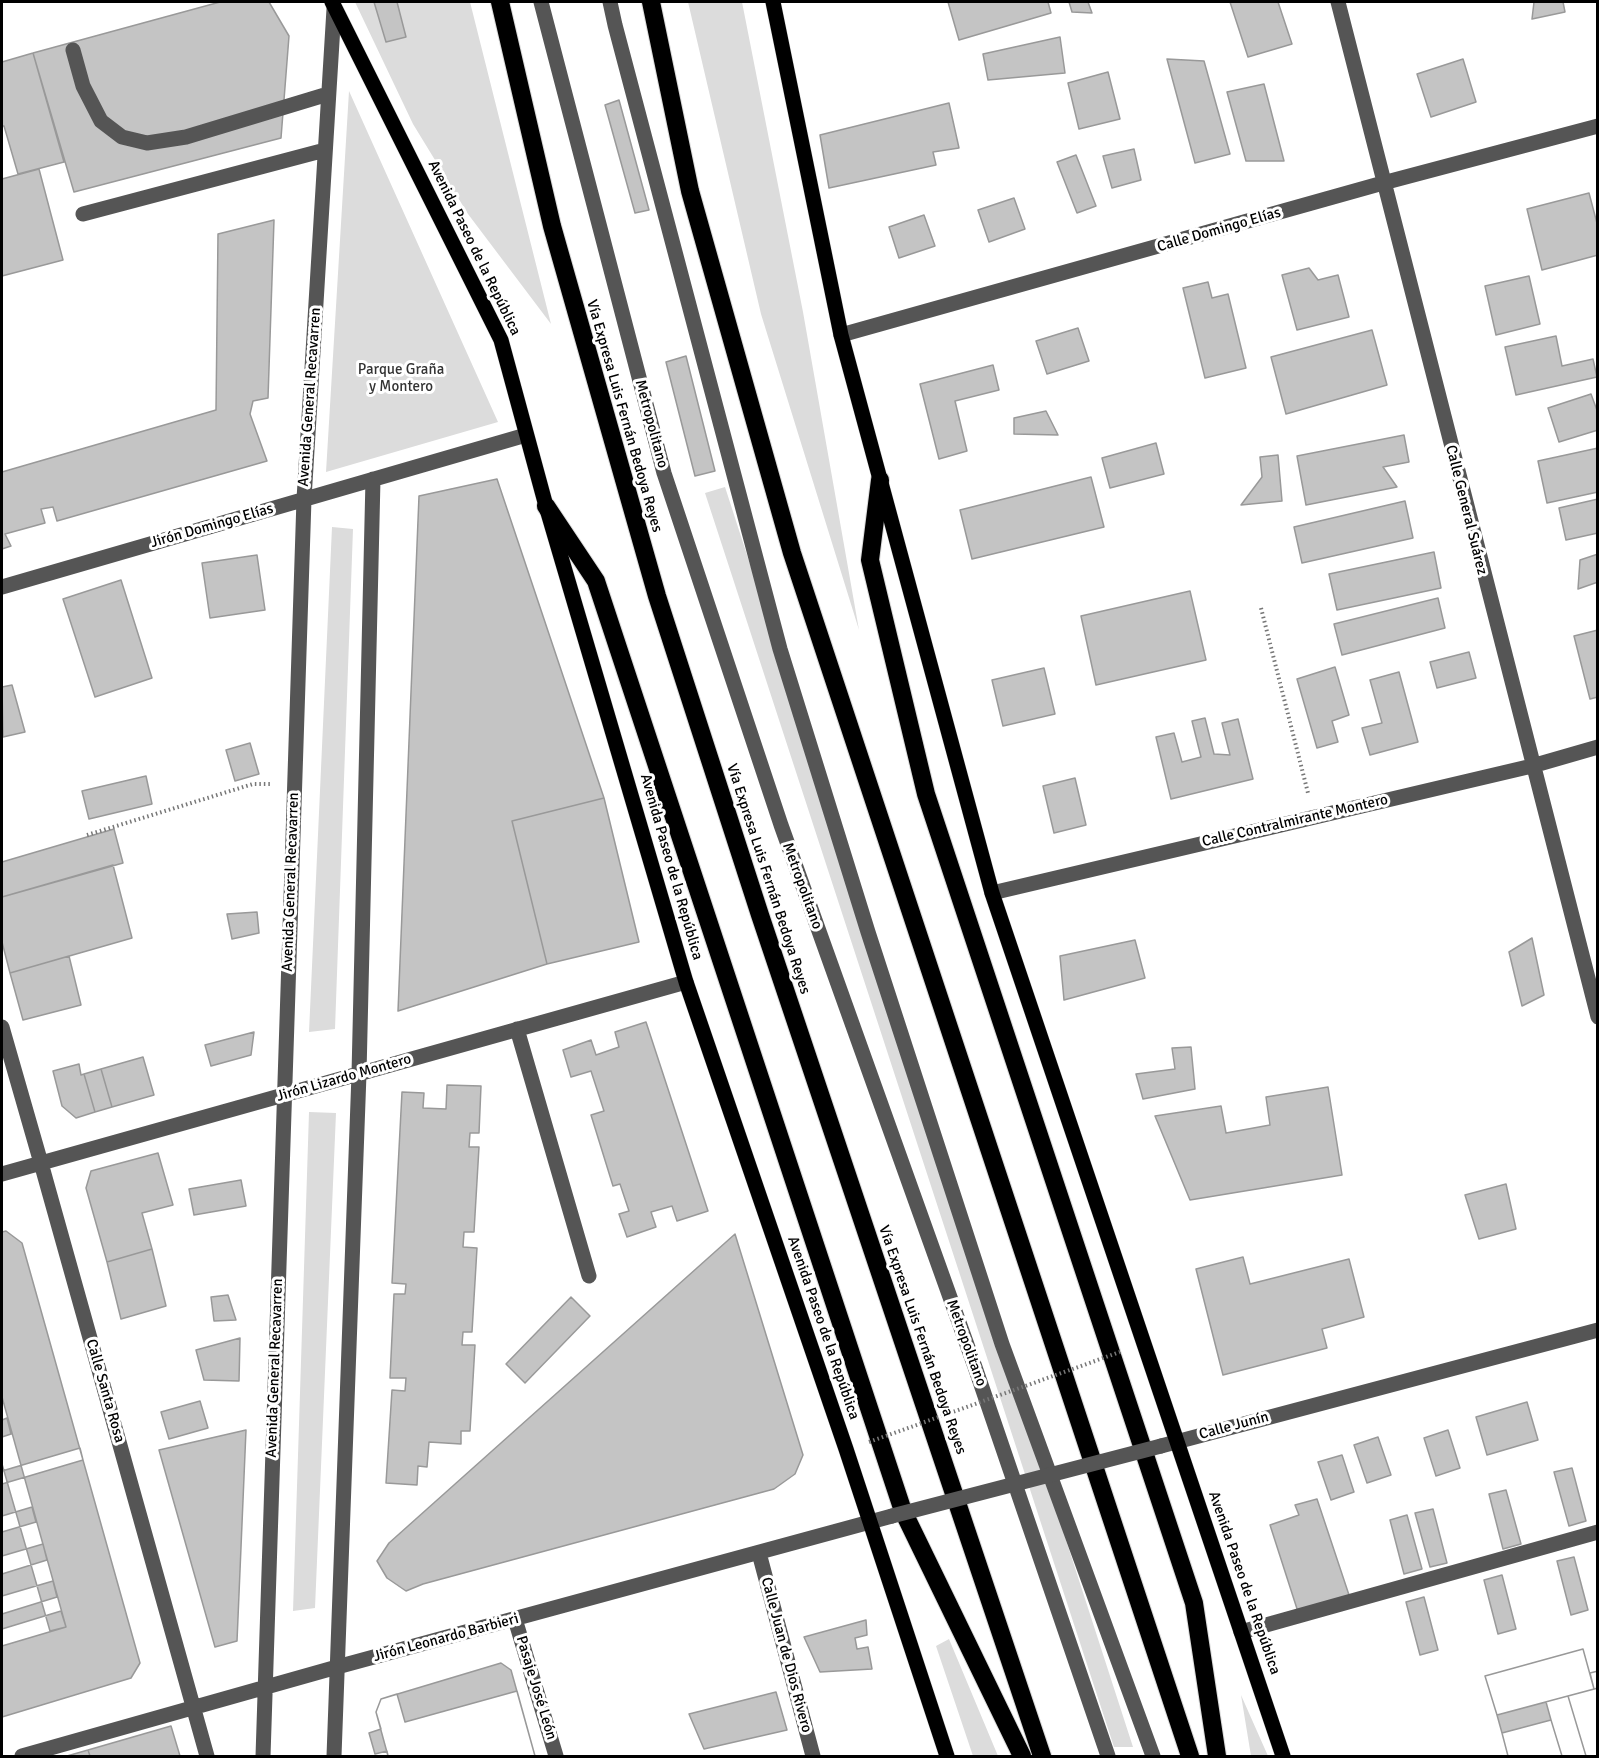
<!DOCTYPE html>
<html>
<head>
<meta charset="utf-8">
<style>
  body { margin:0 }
  #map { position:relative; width:1599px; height:1758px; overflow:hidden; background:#fff; font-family:Signika,sans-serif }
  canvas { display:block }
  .frame { position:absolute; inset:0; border:3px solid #000; pointer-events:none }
</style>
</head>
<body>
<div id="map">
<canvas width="1599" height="1758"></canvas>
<div class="frame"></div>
</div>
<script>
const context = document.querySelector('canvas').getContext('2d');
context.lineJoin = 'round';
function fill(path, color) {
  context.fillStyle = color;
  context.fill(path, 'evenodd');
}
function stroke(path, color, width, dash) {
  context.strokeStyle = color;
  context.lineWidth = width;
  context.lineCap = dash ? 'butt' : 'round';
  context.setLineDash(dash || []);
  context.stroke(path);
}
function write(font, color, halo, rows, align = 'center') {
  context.font = font + ' Signika,sans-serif';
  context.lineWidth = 6;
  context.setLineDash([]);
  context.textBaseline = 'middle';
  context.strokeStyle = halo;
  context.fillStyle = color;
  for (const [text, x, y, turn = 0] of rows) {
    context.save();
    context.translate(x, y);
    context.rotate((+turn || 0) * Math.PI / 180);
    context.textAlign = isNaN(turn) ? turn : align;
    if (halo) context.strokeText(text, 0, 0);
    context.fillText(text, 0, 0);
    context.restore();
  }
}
fill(new Path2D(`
  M355,2H470L551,324L468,214L413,124Z
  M688,2H742L803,312L859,630L761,314Z
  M349,91L498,422L326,472Z
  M725,487L1133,1747H1114L705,493Z
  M332,527L353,529L335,1029L309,1032Z
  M309,1112L336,1113L315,1608L293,1611Z
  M949,1639L998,1756H973L936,1646Z
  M1241,1695L1268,1756H1251Z`), '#dcdcdc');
const building = new Path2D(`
  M220,2H269L289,36L281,138L74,192L33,53Z
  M374,2H397L406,37L386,42Z
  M948,2H1048L1051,13L959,40Z
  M1069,2H1088L1092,13L1072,12Z
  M1230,2H1278L1292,44L1248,57Z
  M1534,2H1563L1565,12L1532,19Z
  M1060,37L1065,73L988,80L983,54Z
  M33,53L64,162L18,174L4,126H2V62Z
  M1167,59L1204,61L1230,154L1195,163Z
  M1463,59L1476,102L1431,117L1417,74Z
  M1108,72L1120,119L1079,129L1068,83Z
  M1264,84L1284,161H1246L1227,92Z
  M619,100L649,210L635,213L605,105Z
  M949,103L959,148L933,152L936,165L829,188L820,135Z
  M1134,149L1141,180L1112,188L1103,156Z
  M1076,155L1096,206L1077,213L1057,162Z
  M39,169L63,260L2,276V179Z
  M1589,193L1598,227V255L1542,270L1527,209Z
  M1014,198L1025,229L989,242L978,210Z
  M924,215L935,246L899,258L889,227Z
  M274,220L268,398L253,401L250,414L267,461L57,521L53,507L41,509L45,523L5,534L11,546L2,549V472L216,410L218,234Z
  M1309,268L1318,280L1338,275L1349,317L1297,330L1282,275Z
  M1529,276L1540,324L1496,335L1485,286Z
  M1208,282L1212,298L1228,294L1246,368L1205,378L1183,288Z
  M1078,328L1089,361L1047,374L1036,341Z
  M1372,330L1387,385L1286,414L1271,357Z
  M1556,336L1562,366L1593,359L1597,377L1516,395L1505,347Z
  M686,356L715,471L695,476L666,362Z
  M993,365L999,390L955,401L967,451L939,459L920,384Z
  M1591,394L1598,413V430L1559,442L1548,408Z
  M1046,411L1058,435L1014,434V418Z
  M1404,435L1409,462L1383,467L1397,487L1306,505L1297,456Z
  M1156,443L1164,474L1110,488L1102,458Z
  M1598,448V492L1547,503L1538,461Z
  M1278,455L1282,501L1241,505L1262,477L1260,457Z
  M1091,477L1104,527L972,559L960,510Z
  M497,479L604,798L512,821L547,964L398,1011L419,496Z
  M1598,499V533L1566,540L1559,508Z
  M1405,501L1413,538L1302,563L1294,527Z
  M1434,552L1441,588L1337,610L1329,574Z
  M1598,554V582L1578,589L1580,560Z
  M257,555L265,610L210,618L202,563Z
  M121,580L152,678L95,697L63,599Z
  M1190,591L1206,660L1096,685L1081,616Z
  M1438,598L1445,628L1342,655L1334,624Z
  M1598,630V697L1590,699L1574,636Z
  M1469,652L1476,678L1437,688L1430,662Z
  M1335,667L1349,715L1332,721L1338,742L1317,748L1297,679Z
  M1044,668L1055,714L1003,726L992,680Z
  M1399,672L1418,742L1370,755L1362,728L1382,723L1370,680Z
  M12,685L25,732L3,737L2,687Z
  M1205,718L1214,754L1230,755L1222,723L1238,719L1253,779L1171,799L1156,737L1174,733L1182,762L1201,757L1192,721Z
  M250,743L259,774L235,781L226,750Z
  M146,776L152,804L89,819L82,791Z
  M1075,778L1086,825L1054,833L1043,786Z
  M604,798L639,942L547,964L512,821Z
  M114,829L123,863L2,897V862Z
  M113,865L132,938L10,973L2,942V897Z
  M257,912L259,933L232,939L227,914Z
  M1532,938L1544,995L1522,1006L1509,952Z
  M1135,940L1145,978L1064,1000L1060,956Z
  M69,956L81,1005L23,1020L10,973Z
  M646,1022L708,1211L677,1221L672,1206L651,1212L656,1227L627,1237L619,1214L629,1211L620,1184L613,1186L591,1115L604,1111L591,1071L571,1077L563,1050L591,1040L596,1055L619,1047L615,1032Z
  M254,1032L251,1055L211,1066L205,1045Z
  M1191,1047L1195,1089L1143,1099L1136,1074L1175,1069L1172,1048Z
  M143,1057L154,1095L112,1107L101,1069Z
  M79,1064L81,1075L84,1074L95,1112L76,1118L62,1106L53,1071Z
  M101,1069L112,1107L95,1112L84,1074Z
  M447,1085L481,1086L479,1133H470L469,1147H479L474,1232H464L463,1247L477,1248L472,1332H463L462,1345H475L470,1431H461V1444L429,1442L427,1467L418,1466L417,1485L386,1483L392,1390L405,1391L406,1378H390L394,1294H405L406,1284L392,1283L402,1092L424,1093L423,1108L446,1109Z
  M1328,1087L1342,1175L1190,1200L1155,1116L1221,1106L1226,1133L1270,1125L1266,1097Z
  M158,1153L173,1205L142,1213L152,1249L107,1262L86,1188L91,1171Z
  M241,1180L246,1206L194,1215L189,1189Z
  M1506,1184L1516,1229L1479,1239L1465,1195Z
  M6,1231L22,1243L140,1663L131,1678L2,1717V1232Z
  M735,1234L803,1455L795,1474L774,1489L423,1584L406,1591L387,1578L377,1561L389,1543Z
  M152,1249L166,1306L121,1319L107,1262Z
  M1243,1257L1250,1284L1349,1259L1364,1317L1322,1329L1327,1348L1223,1375L1196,1269Z
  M228,1295L236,1320L214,1321L211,1297Z
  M571,1297L590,1316L525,1383L506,1364Z
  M240,1338L239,1381L204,1380L196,1350Z
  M2,1397L66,1627L50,1631L2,1464Z
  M200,1401L208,1428L169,1439L161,1412Z
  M1527,1402L1538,1440L1487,1455L1476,1417Z
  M7,1418L11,1434L2,1437V1420Z
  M246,1430L237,1641L215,1647L159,1450Z
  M1448,1430L1460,1468L1436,1476L1424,1438Z
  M1378,1437L1391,1475L1367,1483L1354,1445Z
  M80,1448L83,1460L2,1484V1471Z
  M1342,1455L1354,1492L1331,1500L1318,1462Z
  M1572,1468L1586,1521L1569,1526L1554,1472Z
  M1506,1490L1521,1544L1503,1549L1489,1494Z
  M1317,1499L1350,1598L1299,1615L1270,1525L1299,1515L1295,1505Z
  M32,1507L36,1522L2,1532V1516Z
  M1433,1509L1447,1563L1430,1567L1415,1513Z
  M1407,1515L1422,1569L1404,1574L1390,1520Z
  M43,1544L47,1560L2,1574V1556Z
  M1574,1557L1588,1610L1571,1615L1557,1561Z
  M1502,1575L1516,1629L1498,1634L1484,1580Z
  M53,1581L57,1597L2,1614V1596Z
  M1424,1597L1438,1650L1420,1655L1406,1602Z
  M61,1611L66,1627L2,1646V1629Z
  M866,1620L867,1635L855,1638L857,1649L868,1647L872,1669L820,1672L804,1637Z
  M1583,1649L1594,1689L1497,1715L1485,1676Z
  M1583,1649L1594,1689L1497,1715L1485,1676Z
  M501,1663L511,1670L535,1756H388L376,1712L381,1699Z
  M1598,1671V1688L1594,1689L1590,1673Z
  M1598,1671V1688L1594,1689L1590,1673Z
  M1598,1688V1756H1586L1568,1696Z
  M1598,1688V1756H1586L1568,1696Z
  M517,1691L535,1756H388L387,1751L375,1754L369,1733L381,1729L376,1712L381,1699L397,1694L405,1722Z
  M776,1692L787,1730L704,1749L689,1714Z
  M1546,1702L1551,1720L1502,1733L1497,1715Z
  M1551,1720L1562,1756H1508L1502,1733Z
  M1551,1720L1562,1756H1508L1502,1733Z
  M171,1726L180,1756H90L88,1750Z
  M88,1750L90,1756H67Z`);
fill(building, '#c4c4c4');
stroke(building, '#999', 1.5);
const major = new Path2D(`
  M332,2L501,340L546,506L686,982L846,1449L947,1756
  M773,2L841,335L992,893L1283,1756`);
const highway = new Path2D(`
  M500,2L552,226L657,596L760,915L1042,1756
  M651,2L690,191L792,553L1190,1756
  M880,480L870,560L926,794L1194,1603L1217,1756
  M546,506L596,581L903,1511L1022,1756`);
stroke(major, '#dbdbdb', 16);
stroke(highway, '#dbdbdb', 20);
stroke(new Path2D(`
  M1261,608L1308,793
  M87,835L253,784H270`), '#777', 4, [1.5, 3]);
stroke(new Path2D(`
  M541,2L664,473L781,825L975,1367L1108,1756
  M610,2L615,25L780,649L868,932L1002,1344L1153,1756
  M1338,2L1598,1017
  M73,50L83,86L101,121L122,137L147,143L186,137L328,94
  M83,214L325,150
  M841,335L1383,183L1598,126
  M2,587L526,435
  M992,893L1532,766L1598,747
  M2,1027L41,1163L207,1756
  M517,1029L589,1276
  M2,1174L686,982
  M1161,1446L1598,1330
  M759,1553L813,1756
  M515,1619L556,1756
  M1241,1632L1598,1532
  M22,1756L337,1667L892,1516
  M263,1756L304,499L334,9
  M334,1756L359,1074L373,479`), '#555', 15);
stroke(major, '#000', 15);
stroke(highway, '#000', 18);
stroke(new Path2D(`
  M869,1442L1120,1352`), '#777', 4, [1.5, 3]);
stroke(new Path2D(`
  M892,1516L1161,1446`), '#555', 15);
write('15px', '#000', '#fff', [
  ["Calle Domingo Elías",1219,230,-16],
  ["Avenida Paseo de la República",474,248,64],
  ["Avenida General Recavarren",310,397,-86],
  ["Vía Expresa Luis Fernán Bedoya Reyes",624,416,74],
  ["Metropolitano",651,424,75],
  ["Calle General Suárez",1466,510,76],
  ["Jirón Domingo Elías",212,526,-16],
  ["Calle Contralmirante Montero",1295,821,-13],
  ["Avenida Paseo de la República",671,867,74],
  ["Vía Expresa Luis Fernán Bedoya Reyes",768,879,72],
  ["Avenida General Recavarren",291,882,-88],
  ["Metropolitano",802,886,70],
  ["Jirón Lizardo Montero",344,1078,-16],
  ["Avenida Paseo de la República",823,1328,71],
  ["Vía Expresa Luis Fernán Bedoya Reyes",922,1340,71],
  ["Metropolitano",966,1343,70],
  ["Avenida General Recavarren",275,1368,-88],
  ["Calle Santa Rosa",105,1391,74],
  ["Calle Junín",1234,1426,-15],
  ["Avenida Paseo de la República",1244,1583,71],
  ["Jirón Leonardo Barbieri",446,1638,-15],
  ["Calle Juan de Dios Rivero",786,1655,75],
  ["Pasaje José León",536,1688,73]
]);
write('15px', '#333', '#fff', [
  ["Parque Graña",401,370],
  ["y Montero",401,387]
]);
</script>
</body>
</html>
